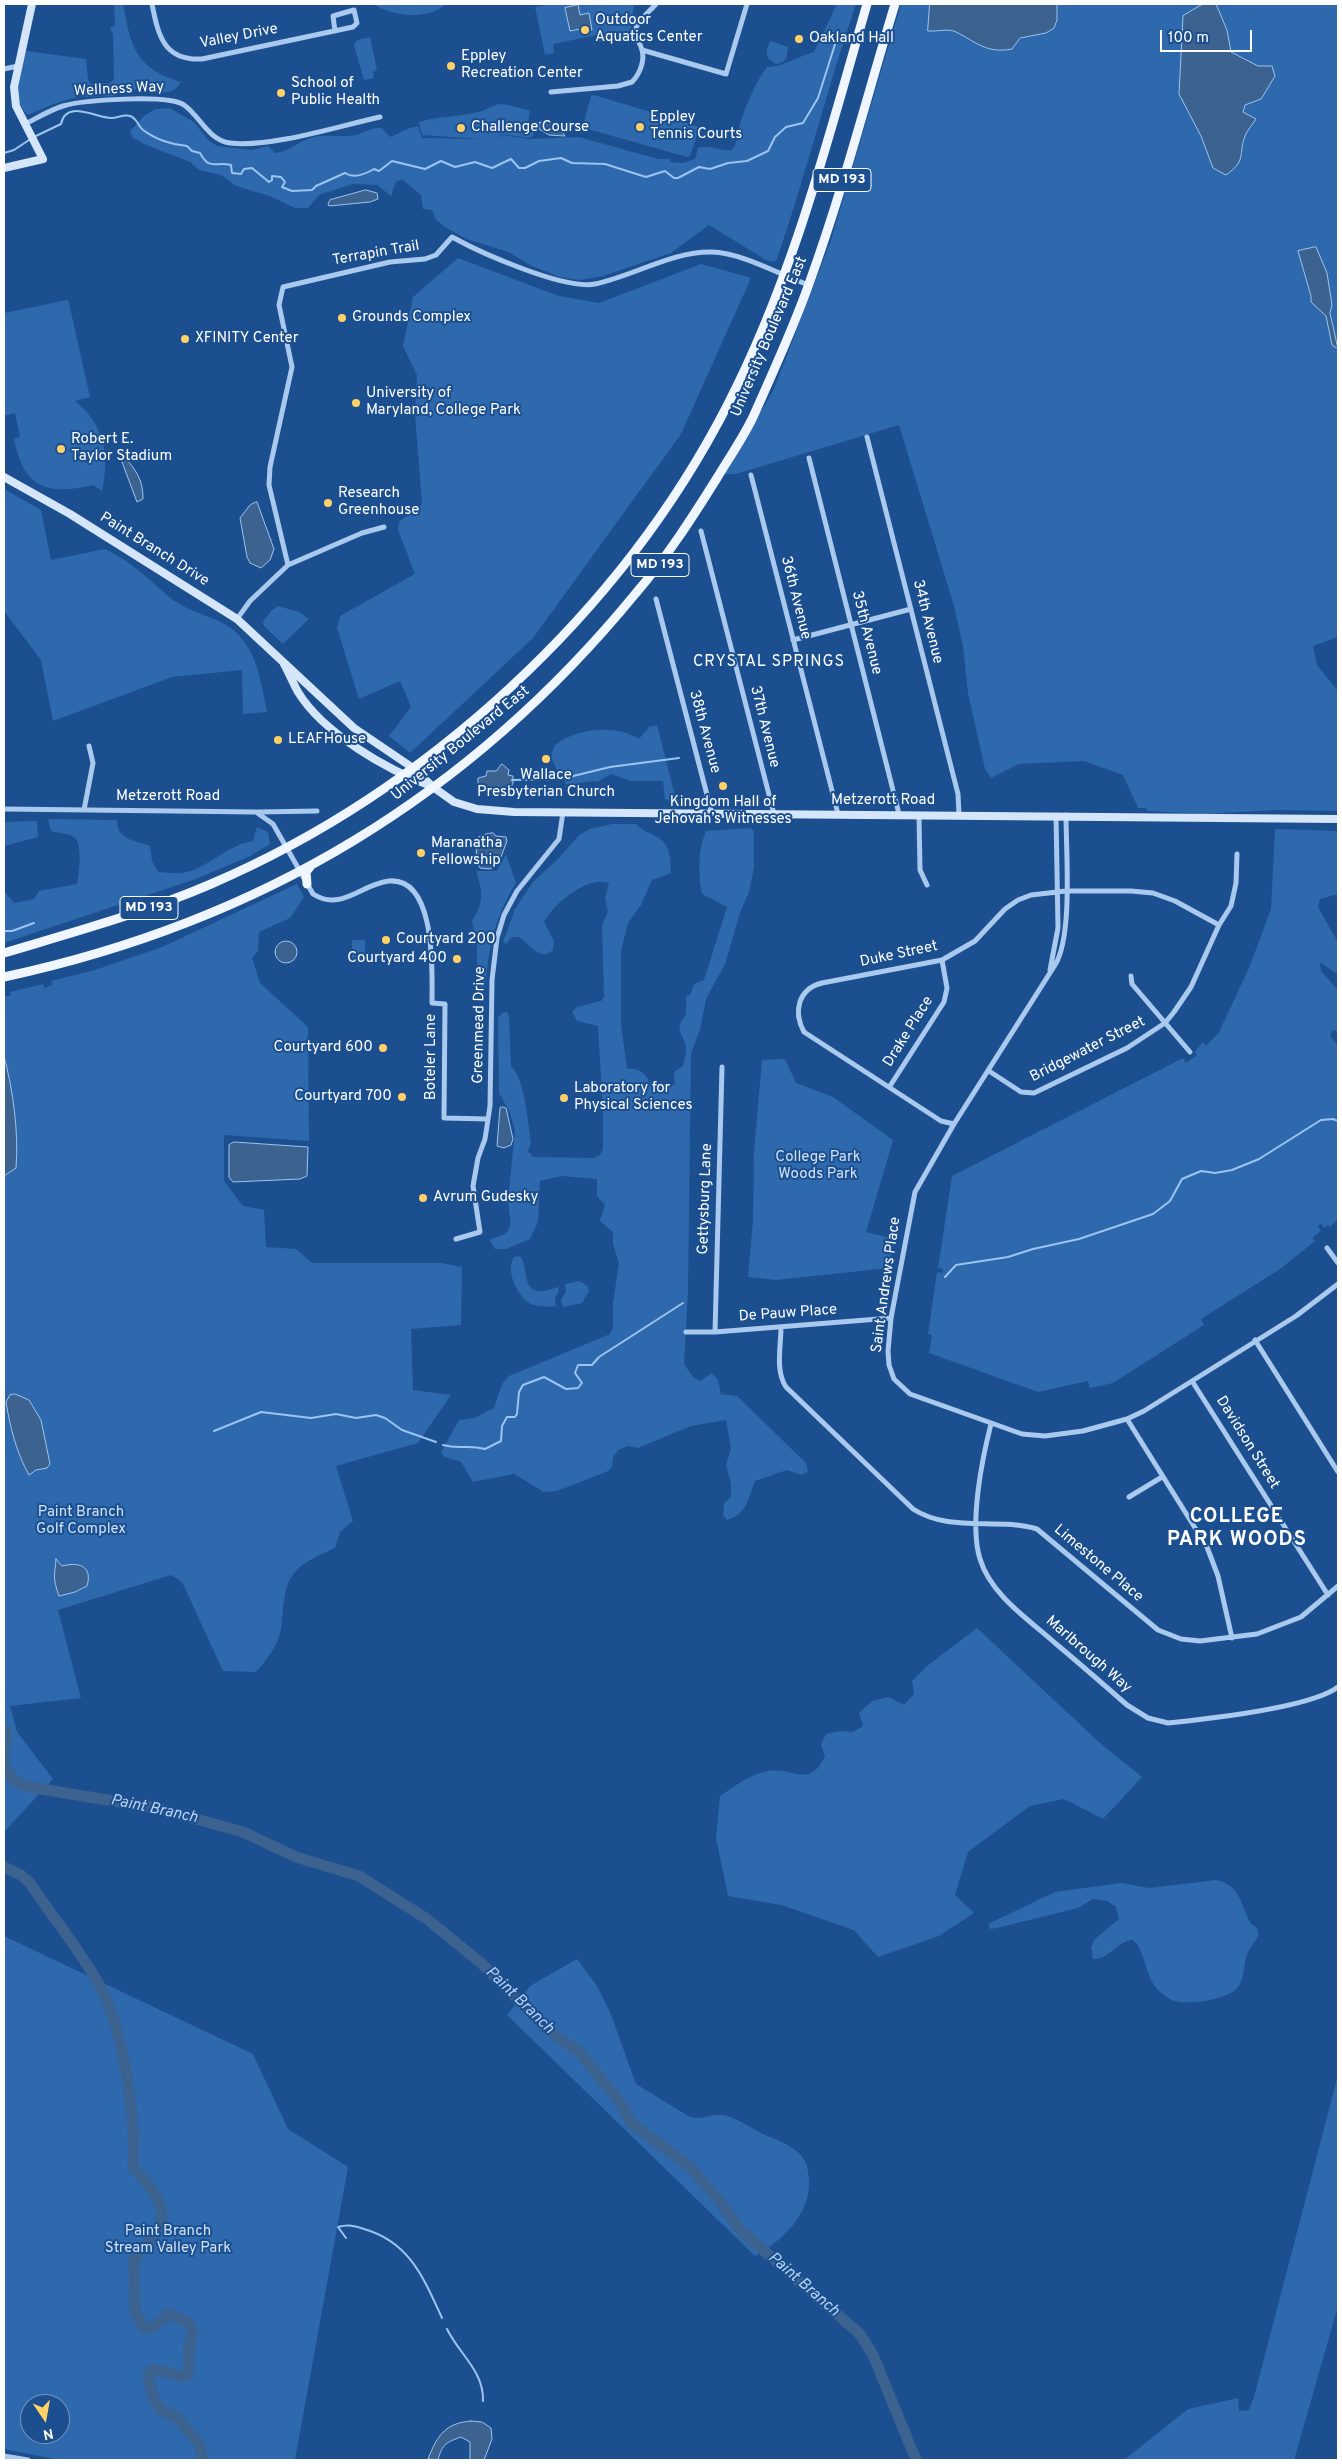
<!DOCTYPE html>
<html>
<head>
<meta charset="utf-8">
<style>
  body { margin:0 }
  #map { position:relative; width:1342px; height:2464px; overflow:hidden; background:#1b4f8f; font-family:Overpass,sans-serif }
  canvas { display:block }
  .frame { position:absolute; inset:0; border:5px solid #fff; pointer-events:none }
  .north { position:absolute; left:20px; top:2394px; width:50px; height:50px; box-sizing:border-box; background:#1b4f8f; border:1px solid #7695bc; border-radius:50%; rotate:168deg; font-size:14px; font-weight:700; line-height:20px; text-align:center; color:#fff }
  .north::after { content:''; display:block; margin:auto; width:18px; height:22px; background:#ffd166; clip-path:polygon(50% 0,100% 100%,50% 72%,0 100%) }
  .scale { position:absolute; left:1160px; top:30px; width:92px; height:22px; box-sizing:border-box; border:2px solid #fff; border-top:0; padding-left:6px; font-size:15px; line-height:18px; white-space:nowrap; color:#fff; -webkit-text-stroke:4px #1b4f8f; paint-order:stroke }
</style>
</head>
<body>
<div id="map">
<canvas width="1342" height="2464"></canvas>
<div class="frame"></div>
<div class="north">N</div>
<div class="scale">100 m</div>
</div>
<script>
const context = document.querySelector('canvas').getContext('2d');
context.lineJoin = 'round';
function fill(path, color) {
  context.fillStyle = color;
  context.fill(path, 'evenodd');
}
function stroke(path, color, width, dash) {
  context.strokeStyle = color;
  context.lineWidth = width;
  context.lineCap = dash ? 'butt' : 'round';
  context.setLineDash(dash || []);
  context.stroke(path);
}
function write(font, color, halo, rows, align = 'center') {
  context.font = font + ' Overpass,sans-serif';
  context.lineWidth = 4;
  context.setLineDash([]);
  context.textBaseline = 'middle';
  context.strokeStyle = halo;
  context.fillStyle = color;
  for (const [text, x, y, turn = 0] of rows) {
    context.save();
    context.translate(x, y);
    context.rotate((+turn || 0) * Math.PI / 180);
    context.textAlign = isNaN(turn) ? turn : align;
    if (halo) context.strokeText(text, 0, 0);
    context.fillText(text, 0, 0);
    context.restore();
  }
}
fill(new Path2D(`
  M114,4H123C131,47 135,68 181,82C174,94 165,93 152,92L146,83H142L131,93L118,94L114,96L78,97L56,103L28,115C10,100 21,70 26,51L86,59L88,80L91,84L110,83L114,79L113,34L110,28L115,25Z
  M373,4H446C428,21 392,16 373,4Z
  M552,4H634L630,36L599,42L597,35L553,44L554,53L545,55L535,7Z
  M837,4H856C827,88 806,175 777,259L774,262L766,260L709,225L671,253L603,276L580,280L560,277L532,266L508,252L467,239L445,227L436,220L432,210L423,209L421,195L403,180L396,181L391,196L377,185L353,184L319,195L308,208H295L270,196L236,186L221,175L199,170L190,162L144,144L132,137L130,131L145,115L156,109L169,108L194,122L208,140L217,146L253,150L268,146L275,153C289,152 300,140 314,137C328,134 343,138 356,135C366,132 373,127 382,128L390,137C400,133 407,128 418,126L422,138L481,139L422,135L419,122C439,116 459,117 478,112C485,111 492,105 500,104C504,104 526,109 530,111L528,123L534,128L533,136L529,138L502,134L494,139L502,135L529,139L579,137L658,159H670V162L683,163L695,159L698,148C710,144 720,152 732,150C738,142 737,134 740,124C746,105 755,83 767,67C784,67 798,56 814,52Z
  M901,4H1338V637L1313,646L1317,665L1338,691V811L1276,810L1205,814L1147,811L1146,808H1138L1123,775L1084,761L1019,764L991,778L985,769L968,693L963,646L954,606L899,425L736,474H724L774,389L831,240Z
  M370,37L377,70L373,72L374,78L364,80L354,45L357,40Z
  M770,41L788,47C787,56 787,63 776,64C764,58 766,52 770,41Z
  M594,95L697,126L699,129L690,156L687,157L584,128L583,125L591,96Z
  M458,258L559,296L599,303L701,264L751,278L681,434L533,638L410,753L389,736L411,707L400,681L359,699L337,628L340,616L415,574L398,530L399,522L422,504L415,414L417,375L403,346L413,297Z
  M67,300L69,303L90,397L75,401C104,424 110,455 102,491L93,485C46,496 24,488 14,439L20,437L15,413L4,416V313Z
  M4,489L41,510L51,560L105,549C132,561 151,582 173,600C186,609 204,615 219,621C256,639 260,676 267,712L243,714L242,670L172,677L53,721L41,660L4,611Z
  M278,606L299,612L309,619L283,644L264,626L263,622L271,611Z
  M657,725L676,800L674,802L665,799L663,781H631L611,774L597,782C589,779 576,786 566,784L560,770H557L551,758L554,746C575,728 616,724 639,739L649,727Z
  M48,819L117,820C116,839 135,841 150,846L152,861L158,872C166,872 174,874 182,873C208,869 226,845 253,841L257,827L268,832L270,844L250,856L196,879L4,943V891L14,903L34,899L39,891L77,884C79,874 83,844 74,837C69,833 57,833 51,831Z
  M37,821L38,837L4,846V822Z
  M612,824H636C644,832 648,832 657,837C671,844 670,859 671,873L652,880L641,905L628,923L621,951V1024L627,1069C638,1068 645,1072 649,1082L675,1085L674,1072L683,1066C684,1061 686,1055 686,1049C685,1034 672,1030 686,1015V996L690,995L694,984L704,980L727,907L702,894C698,875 698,848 706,831L750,828L754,831V868L749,892L740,913L725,964L706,999L700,1030L691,1053L688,1291L684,1364L693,1377L700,1381L712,1373L718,1380L721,1394L737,1396L806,1463L808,1471L802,1475L787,1470L755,1481C749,1498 746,1515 727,1520L723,1515L724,1503L731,1497V1484L726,1465L731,1449L726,1420L691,1426L638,1448L628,1446L618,1450L613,1457L612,1467L608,1471L557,1491L544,1492L514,1474L473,1482L461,1462L445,1457L441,1453L459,1420L474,1418L494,1408L502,1384L509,1376L610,1334L613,1327V1303L619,1263L613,1244V1232L600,1221L605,1205L597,1196V1179L562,1176L540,1181L538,1222L530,1239L506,1249H495L490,1240C494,1237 500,1236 505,1234C517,1226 504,1202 509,1191L515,1130L509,1111L499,1093L498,1018L502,1013L507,1012L509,1016L511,1066C525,1079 528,1123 531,1143L528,1151L533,1157L594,1158L600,1155L603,1149V1112L598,1026L577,1021L572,1012L577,1007L601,1001L604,997L602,925L608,912L605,898L609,883C588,875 553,904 544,922L554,941L553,950C540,962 529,944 519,937H512L506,944L503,942L515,909L533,882L559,858L579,835L590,829Z
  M1275,829L1338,831V894L1320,899L1318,907L1338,942V975L1320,962L1321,971L1338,990V1032L1333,1030L1330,1035L1338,1046V1219L1330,1227L1328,1225L1324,1228L1321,1224L1318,1226L1321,1231L1312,1238L1315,1241L1280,1269L1201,1319L1204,1325L1113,1383L1090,1388L1088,1381L1038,1392L929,1353L932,1335L928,1334L937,1272L942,1273L943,1269L938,1268L952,1176L1183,1058L1186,1063L1197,1055L1195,1052L1203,1042L1206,1046L1219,1032L1249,968L1271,909Z
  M506,854L516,883C493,920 488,951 485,993L477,994V943L472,921C484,902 483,893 476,871H497Z
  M297,884L304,897L290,918L259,932L258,951L252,958L260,983L308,1027L309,1141L224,1135V1181L243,1206L264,1210L266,1247L296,1249L312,1263H441L462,1267L461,1325L411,1329L413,1390L451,1395L418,1443L336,1466L353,1521L340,1532L335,1548C322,1554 304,1561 295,1572C279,1590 286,1620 278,1640C273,1652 264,1663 256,1672L223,1671L182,1582L171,1575L58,1610L81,1698L10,1706L17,1732L53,1779L4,1832V997L11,995L10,992L43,984L44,988L52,985L51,981L95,970L162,947Z
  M352,940H365V963H352Z
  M785,1059L796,1083L833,1097L893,1140L866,1232L894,1239L889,1268L776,1280L748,1277L753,1220L754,1152L762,1060Z
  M520,1256C528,1265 522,1289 538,1291C544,1292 553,1288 559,1287L558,1294L555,1296L556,1306C547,1307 536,1307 529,1303C517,1295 505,1270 514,1257Z
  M579,1281L588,1286L589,1291L582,1303L563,1307L561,1300L566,1292L565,1284Z
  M977,1628L1101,1744L1142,1777L1103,1819L1064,1799L1030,1806L968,1852L955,1895L974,1913L939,1936L878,1957L854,1930L781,1905L728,1896L716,1838L720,1796C735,1786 750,1774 768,1771C793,1766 809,1790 825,1756L821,1745L826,1734L840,1731L853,1732L863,1726L859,1713L872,1701L889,1697L904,1705L914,1694L912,1681L927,1666Z
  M1216,1880C1240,1884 1241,1906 1251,1924L1256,1927L1259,1934C1256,1942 1250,1947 1247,1954C1243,1965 1245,1978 1238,1987C1229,2000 1185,2006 1172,2000C1168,1998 1162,1994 1159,1991C1144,1976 1146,1951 1133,1940C1116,1941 1110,1960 1093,1959L1091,1947L1095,1939L1119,1919L1116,1907L1107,1901L1093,1899L1078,1908L997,1928L990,1929L988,1924L1055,1892L1121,1883L1149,1888Z
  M4,1936L253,2054L288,2129L348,2167L295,2460H60L4,2449ZM30,2404H60V2434H30Z
  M577,1959L597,1986L610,2012L636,2084L690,2117C703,2120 711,2113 723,2115C735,2117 750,2127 761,2133C774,2139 794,2145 803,2158C808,2164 808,2173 809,2180C811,2214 782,2241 755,2256L507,2015L530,1986Z
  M1338,2075V2306L1294,2460H1124L1188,2409L1238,2398L1239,2411L1249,2410L1254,2397Z`), '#2e69ad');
const water = new Path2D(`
  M930,4H1057V20L1054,28L1046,33L1020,38L1012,49C987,54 976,42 956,32C948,28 937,32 928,31Z
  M1203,4H1216L1227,30L1231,52L1258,66H1272L1275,76L1261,99L1245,105L1243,112L1256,119C1253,124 1247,130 1245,136C1238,155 1247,160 1226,175L1213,168L1201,136L1179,94L1183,16Z
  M578,5L580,15L589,13L592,30L586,31L585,28L570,31L565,8Z
  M549,121L556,124L565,136L549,135L539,129V123Z
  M366,190L377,193L378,199L370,202L329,206L328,204L330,200Z
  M1316,247L1327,273L1332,305L1330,313L1338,349L1332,345L1326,316L1311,302V296L1298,251Z
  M123,450C125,453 126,457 128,461C138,473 143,482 143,499L137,502L122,462L120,451Z
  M257,502L274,549L270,560L261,568L250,563L247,557L240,518L250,505Z
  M502,764L509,770L508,775L513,776V783L509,791L495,792L487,787L484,788L478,785V778L486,776L487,771H496Z
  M493,833L496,836L506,837L507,841L498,865L490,869L480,868L476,860L477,838L482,835Z
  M275 952a11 11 0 1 1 22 0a11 11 0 1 1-22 0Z
  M4,1056C13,1090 19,1133 16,1168L4,1176Z
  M503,1107L506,1108L513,1139L511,1145L504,1148L497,1146L500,1108Z
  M234,1142L308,1147L307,1176L300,1179L233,1182L229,1177V1145Z
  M15,1394L29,1400L41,1420L50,1464L47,1468L36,1470L29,1475C16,1452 10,1426 6,1402L10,1395Z
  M56,1559L62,1566C78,1562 93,1565 87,1586L75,1592L59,1596C52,1577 55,1575 56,1559Z
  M471,2421L482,2422L491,2428L492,2439L484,2460H470V2442L461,2437C447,2442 442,2444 438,2460L428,2459C437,2436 445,2423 471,2421Z`);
fill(water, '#3c6290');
stroke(water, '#9cc4f0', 1);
stroke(new Path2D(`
  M36,136L61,124C66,99 96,118 111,118C118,118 123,114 130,116C137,118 138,126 143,130C155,139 172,145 187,146L192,151L200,153C210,171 214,161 231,165L232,173L241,174L244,169L252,168L269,182L272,180V176L281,177L285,182L282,187L292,191L312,190L316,186L345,173C354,179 365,174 374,169L379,171L392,161L425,169L441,161L455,167L475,162L492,168L511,159L519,168H525L539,161L561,158L572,163L605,164L646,177L665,171L674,178H678L699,167L710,169L728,163L747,161L768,151L775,137L786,127L803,123L818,98L837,38
  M4,153L14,150L29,140
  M512,780L561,779L610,767L679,758
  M4,931H12L34,923
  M945,1277L956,1265L1008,1257L1033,1249L1079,1239L1153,1214L1170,1201L1182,1179L1201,1171L1215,1173L1232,1170L1259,1159L1321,1120L1333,1119L1338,1121
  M214,1431L261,1412L311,1418L336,1414L356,1418L376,1415L385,1418L402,1430L436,1442
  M443,1445C460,1450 467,1444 485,1449L501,1441L502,1426L507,1417H515L517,1414L519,1392L523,1385L544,1377L566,1389L578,1388L582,1383L575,1373L578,1365H592L599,1357L683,1303
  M346,2238L338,2227C348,2224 355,2226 364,2229C410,2242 424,2279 442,2318
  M447,2329C459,2354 484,2371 483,2401`), '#9cc4f0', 2);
stroke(new Path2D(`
  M4,1729C9,1738 5,1743 4,1752C2,1771 12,1782 29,1787L156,1808L243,1832L296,1857L359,1876L427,1919L481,1963L548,2030L579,2052L620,2102L631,2123L690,2167L723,2205L739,2229L860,2334L873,2355L916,2460
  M4,1867L21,1875L30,1883C53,1918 81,1951 101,1988C124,2032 136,2119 133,2167C147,2184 170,2204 159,2228C154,2239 141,2249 134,2259L135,2312L144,2328H153L168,2314L188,2322L193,2333L189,2346L188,2375L181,2377L171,2373L152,2370L148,2376L153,2397L161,2410L177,2418L199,2443L203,2460`), '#3c6290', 11);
stroke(new Path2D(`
  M152,4C158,34 163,61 202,59L353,27L357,23L354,10L333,16L335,31
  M642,50L726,74L747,4
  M4,69L18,66
  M551,92L618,86L632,82C640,74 645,60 642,50C640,41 633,37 636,28C639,19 650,11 656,4
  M25,124C37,118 50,110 63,106C83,100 168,94 184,105C200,116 208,140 230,143C270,148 339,126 380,117
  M867,437L958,794L959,814
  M809,458L899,814
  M751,475L838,814
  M701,531L774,814
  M288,565L362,533L384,527
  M656,599L712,814
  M237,619L250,601L288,565L269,485L270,467L292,367L279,305L283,287L390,262L425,259L436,255L452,237C481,253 564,290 595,284C634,276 672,251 712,252C743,253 780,275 809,285
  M793,640L911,609
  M4,809L256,812L273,824L313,894C341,912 361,884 389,881C437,877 432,974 432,1003L445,1004L444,1118L488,1119
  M84,810L93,763L89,746
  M258,812L317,811
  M919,815L920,870L927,885
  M1066,815C1066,852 1073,936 1055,965L954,1124L915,1192L891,1318L888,1351L889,1365L894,1379L910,1394L1022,1434L1045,1436L1083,1431L1127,1419L1144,1411L1296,1316L1338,1284
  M1050,970L1058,928L1056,815
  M1131,976L1132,984L1190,1052
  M989,1071L1021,1092L1034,1093L1127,1048L1165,1023L1174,1012L1191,987L1219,925L1231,906L1236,883L1237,854
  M890,1086L944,1002L947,988L942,960
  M954,1124L941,1121L804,1032C793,1012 798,989 822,983L942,960L975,941L1005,909L1018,900L1031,895L1066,891H1131L1153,893L1175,901L1219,925
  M456,1239L480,1232L473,1186L478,1158L485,1139L490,1106L492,980L497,938L504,915L517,891L559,839L563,812
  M1327,1248L1338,1263
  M781,1327C781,1347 775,1370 786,1387L913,1509C950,1533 997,1517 1037,1529L1158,1630L1181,1639L1200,1641L1257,1634L1301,1617L1338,1586
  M686,1332H715L891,1318
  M715,1332L722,1067
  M1255,1340L1338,1472
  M1192,1381L1328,1595
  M1127,1419L1207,1547L1218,1576L1232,1638
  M991,1424C982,1459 969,1524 980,1559C991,1595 1028,1619 1055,1643C1079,1663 1103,1684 1127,1705L1148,1718L1168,1723C1207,1719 1310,1708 1338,1687
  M1129,1497L1162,1477
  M4,2456L28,2460`), '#a9c9ee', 5);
stroke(new Path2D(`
  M4,168L43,159L16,106L14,87L32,4
  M4,477L70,514L237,619L354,728L413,768L433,787L454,802L477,809L514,812L1338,819
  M284,664C289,673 293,683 298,692C323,733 387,770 431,786`), '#d6e6fa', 8);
stroke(new Path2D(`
  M307,884L306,872L310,867
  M4,953C74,932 144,913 211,884C427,791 621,613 728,404C793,278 828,139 867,4
  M4,977C260,922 469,797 636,593C667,557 692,518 717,478C729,458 743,438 753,417C773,372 794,327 810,281C843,190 867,96 895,4`), '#f0f6ff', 9);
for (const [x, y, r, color] of [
  [585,30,5,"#ffd166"],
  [799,39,5,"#ffd166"],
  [451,66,5,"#ffd166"],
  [281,93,5,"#ffd166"],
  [640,127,5,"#ffd166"],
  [461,128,5,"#ffd166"],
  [342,318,5,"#ffd166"],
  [185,339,5,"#ffd166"],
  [356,403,5,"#ffd166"],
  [61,449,5,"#ffd166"],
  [328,503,5,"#ffd166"],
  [278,740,5,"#ffd166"],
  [546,759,5,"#ffd166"],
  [723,786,5,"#ffd166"],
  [421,853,5,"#ffd166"],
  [386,940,5,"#ffd166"],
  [457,959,5,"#ffd166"],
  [383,1048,5,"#ffd166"],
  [402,1097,5,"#ffd166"],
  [564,1098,5,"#ffd166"],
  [423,1198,5,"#ffd166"]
]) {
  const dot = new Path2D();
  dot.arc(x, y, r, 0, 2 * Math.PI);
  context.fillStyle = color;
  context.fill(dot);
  stroke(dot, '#1b4f8f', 2);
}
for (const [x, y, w] of [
  [842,180,58],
  [660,565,58],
  [149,908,58]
]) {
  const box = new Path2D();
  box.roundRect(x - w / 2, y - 11.5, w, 23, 4);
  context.fillStyle = '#1b4f8f';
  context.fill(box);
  stroke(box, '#fff', 1);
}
write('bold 14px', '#fff', null, [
  ["MD 193",842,180],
  ["MD 193",660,565],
  ["MD 193",149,908]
]);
write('15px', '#fff', '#1b4f8f', [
  ["Outdoor",595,21],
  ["Aquatics Center",595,38],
  ["Oakland Hall",809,39],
  ["Eppley",461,57],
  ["Recreation Center",461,74],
  ["School of",291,84],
  ["Public Health",291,101],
  ["Eppley",650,118],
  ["Tennis Courts",650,135],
  ["Challenge Course",471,128],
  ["Grounds Complex",352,318],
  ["XFINITY Center",195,339],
  ["University of",366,394],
  ["Maryland, College Park",366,411],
  ["Robert E.",71,440],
  ["Taylor Stadium",71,457],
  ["Research",338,494],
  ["Greenhouse",338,511],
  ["LEAFHouse",288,740],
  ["Wallace",546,776,"center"],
  ["Presbyterian Church",546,793,"center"],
  ["Kingdom Hall of",723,803,"center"],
  ["Jehovah’s Witnesses",723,820,"center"],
  ["Maranatha",431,844],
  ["Fellowship",431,861],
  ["Courtyard 200",396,940],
  ["Courtyard 400",447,959,"right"],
  ["Courtyard 600",373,1048,"right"],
  ["Laboratory for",574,1089],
  ["Physical Sciences",574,1106],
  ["Courtyard 700",392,1097,"right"],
  ["Avrum Gudesky",433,1198]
], 'left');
write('15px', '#fff', '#1b4f8f', [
  ["Valley Drive",239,37,-11],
  ["Wellness Way",119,90,-3],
  ["Terrapin Trail",376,254,-10],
  ["University Boulevard East",770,337,-67],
  ["Paint Branch Drive",154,550,32],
  ["36th Avenue",795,598,76],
  ["34th Avenue",927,622,76],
  ["35th Avenue",866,633,76],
  ["37th Avenue",764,727,76],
  ["38th Avenue",704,732,75],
  ["University Boulevard East",461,744,-39],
  ["Metzerott Road",168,797],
  ["Metzerott Road",883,801],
  ["Duke Street",899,955,-12],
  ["Greenmead Drive",480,1025,-89],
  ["Drake Place",909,1032,-58],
  ["Bridgewater Street",1088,1050,-27],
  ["Boteler Lane",432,1057,-90],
  ["Gettysburg Lane",706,1199,-88],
  ["Saint Andrews Place",887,1285,-82],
  ["De Pauw Place",788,1314,-4],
  ["Davidson Street",1247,1443,58],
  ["Limestone Place",1098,1564,40],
  ["Marlbrough Way",1088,1655,41]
]);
write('15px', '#cfe3fa', '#1b4f8f', [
  ["College Park",818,1158],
  ["Woods Park",818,1175],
  ["Paint Branch",81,1513],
  ["Golf Complex",81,1530],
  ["Paint Branch",168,2232],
  ["Stream Valley Park",168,2249]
]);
context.letterSpacing = '1px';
write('16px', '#fff', '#1b4f8f', [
  ["CRYSTAL SPRINGS",769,663]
]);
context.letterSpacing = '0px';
write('italic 16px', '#b5d3f5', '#1b4f8f', [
  ["Paint Branch",154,1810,12],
  ["Paint Branch",519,2001,44],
  ["Paint Branch",803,2285,41]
]);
context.letterSpacing = '1px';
write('bold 20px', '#fff', '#1b4f8f', [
  ["COLLEGE",1237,1518],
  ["PARK WOODS",1237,1541]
]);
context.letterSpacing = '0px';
</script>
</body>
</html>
